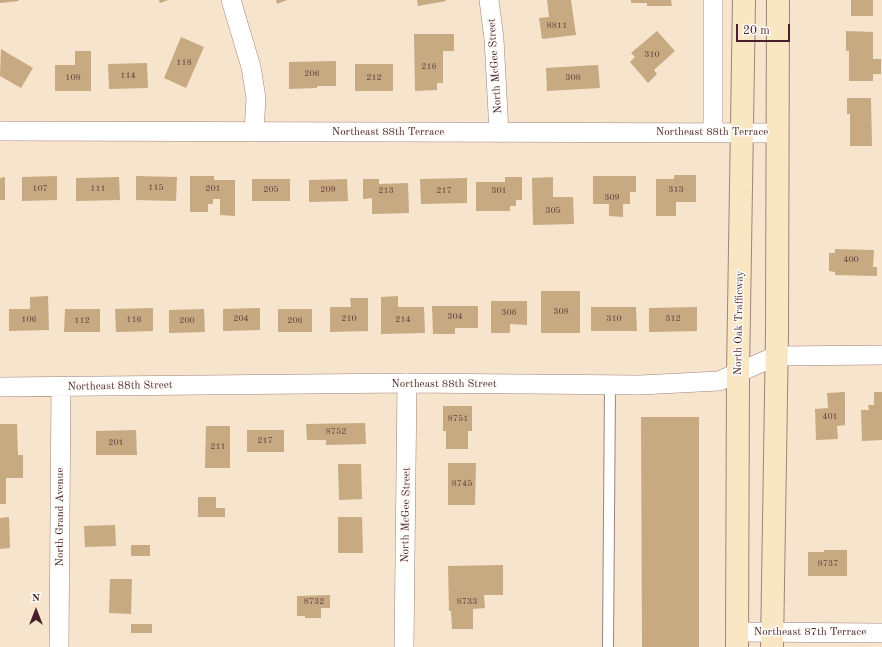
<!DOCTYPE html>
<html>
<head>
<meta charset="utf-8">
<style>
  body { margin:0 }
  #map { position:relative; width:882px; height:647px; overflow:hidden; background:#f6e4cd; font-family:"Old Standard TT",serif }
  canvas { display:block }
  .north { position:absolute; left:16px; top:591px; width:40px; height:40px; -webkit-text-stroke:3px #fdfcf7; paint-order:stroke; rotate:0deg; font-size:11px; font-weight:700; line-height:16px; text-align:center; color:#4a1f2b }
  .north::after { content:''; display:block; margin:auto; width:14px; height:18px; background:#4a1f2b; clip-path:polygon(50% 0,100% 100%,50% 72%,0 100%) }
  .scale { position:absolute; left:736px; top:24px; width:54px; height:18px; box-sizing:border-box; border:2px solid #4a1f2b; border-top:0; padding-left:5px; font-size:12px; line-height:14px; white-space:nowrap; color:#4a1f2b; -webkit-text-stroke:3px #fdfcf7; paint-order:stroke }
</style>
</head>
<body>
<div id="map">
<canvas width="882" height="647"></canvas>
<div class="north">N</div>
<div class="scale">20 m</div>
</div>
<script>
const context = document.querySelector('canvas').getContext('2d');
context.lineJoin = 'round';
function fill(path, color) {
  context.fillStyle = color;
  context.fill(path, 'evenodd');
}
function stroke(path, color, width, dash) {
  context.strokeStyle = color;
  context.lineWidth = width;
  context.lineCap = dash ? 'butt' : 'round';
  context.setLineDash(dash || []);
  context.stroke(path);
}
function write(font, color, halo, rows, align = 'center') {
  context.font = font + ' "Old Standard TT",serif';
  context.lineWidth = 3;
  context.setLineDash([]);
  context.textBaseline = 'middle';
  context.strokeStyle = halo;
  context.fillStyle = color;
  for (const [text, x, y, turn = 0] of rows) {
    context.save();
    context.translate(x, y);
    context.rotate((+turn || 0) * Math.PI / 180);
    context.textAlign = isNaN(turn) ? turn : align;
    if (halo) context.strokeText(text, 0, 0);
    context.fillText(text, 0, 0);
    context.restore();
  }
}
fill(new Path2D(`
  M0,0H18L19,1L0,3Z
  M159,0H168L160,3Z
  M276,0H287L277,4Z
  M417,0H446V1L418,6Z
  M547,0H571L576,35L542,39L539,18L549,17Z
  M631,0H671L672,6H647V3H631Z
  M851,0H873V16H851Z
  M657,31L675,51L654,70L657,74L648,83L630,62L635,57L631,53Z
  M846,31L873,32V59H881V74H873V81H849V51H846Z
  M414,34H454V51H443V83H437V90L415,91Z
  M181,37L204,47L186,88L164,78Z
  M1,49L33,68L21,88L0,76Z
  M75,51H91V91H55V65H75Z
  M336,61V86H317V88L289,89V62Z
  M147,63L148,88L109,89L108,64Z
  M355,64H393V91H355Z
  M598,65L600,88L547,91L546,68Z
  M847,98H871L872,146H850V114H847Z
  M674,175H696V202H676V216H656V179H674Z
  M57,176V200L22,201V177Z
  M136,176L177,177L176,201L136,200Z
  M190,176H214V180H235V216L220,215V199H213V204H208V212H190Z
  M593,176H636V192H630V204H623V217L609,216V204H593Z
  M5,177V200H0V178Z
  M119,177L120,200L76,201V178Z
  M505,177H522V200H516V206H510V211H476V182H505Z
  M553,177V197H573L574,224L533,225L532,178Z
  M467,178V203L421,204L420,179Z
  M252,179H290V201H252Z
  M347,179L348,201L309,202V180Z
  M363,179H379V184L408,183L409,213L372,214V198L363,199Z
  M835,249L874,250L873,267H877V276L835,275V272L829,271V253H835Z
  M541,291H580V333H541Z
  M48,296L49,330L9,331V309H30V297Z
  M398,296V307H424L425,333L381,334V297Z
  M350,298H368V331L330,332V307H351Z
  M491,301H527V325L510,324V333H491Z
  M432,306H478V328H455V334H433Z
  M591,307H636L637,331H591Z
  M697,307V331L649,332V308Z
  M153,308V331L116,332L115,309Z
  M260,308V330L223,331V309Z
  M65,309H100V332H64Z
  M204,309L205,332L169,333V310Z
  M278,309H312V332H278Z
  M845,392V425L837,426L838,439L816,440L815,409L828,408L827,393Z
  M874,392H882V440L862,441L861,410H869L868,405H874Z
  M443,406H472V431H468V449H446V431H443Z
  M641,417H699V647H642Z
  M365,423L366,444L326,445V440H307L306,424Z
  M0,424H17L18,455H23V478H6V504H0Z
  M206,426H230V468H205Z
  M136,430L137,455H96V431Z
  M247,430H284V452H247Z
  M448,463H476L475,505H448Z
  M338,464H361L362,499L339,500Z
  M198,497H216V508H225V517H198Z
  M9,517L10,548L0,549V518Z
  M338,517H362L363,553H338Z
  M115,525L116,546L85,547L84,526Z
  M131,545H150V556H131Z
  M824,550H847V576H808V552H824Z
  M503,565V595H484L485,608L473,609V629H452L451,611H449L448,566Z
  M110,579H132L131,614L109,613Z
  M330,595V608H321V618H305V616H297V596Z
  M131,624H152V633H131Z`), '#c7a982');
const lane = new Path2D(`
  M608,647L610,385`);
const street = new Path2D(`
  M231,0L251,67L256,98L254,132
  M489,0L494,39L499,133
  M0,131L777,133
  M713,132V0
  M0,387L407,383L640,385L719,381L776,356L882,355
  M737,632L882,633
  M59,647L61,387
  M404,647L407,383`);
const secondary = new Path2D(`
  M737,647L738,373L744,0
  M772,647L777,333L778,0`);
stroke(lane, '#a0827c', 12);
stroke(street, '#a0827c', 20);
stroke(secondary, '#a0827c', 24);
stroke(lane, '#fff', 10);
stroke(street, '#fff', 19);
stroke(secondary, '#f9e7c3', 22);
write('9px', '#694241', null, [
  ["8811",557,26],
  ["310",652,55],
  ["118",184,63],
  ["216",429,67],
  ["206",312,74],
  ["114",128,76],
  ["108",73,78],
  ["212",374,78],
  ["308",573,78],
  ["115",156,188],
  ["107",40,189],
  ["111",98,189],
  ["201",213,189],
  ["205",271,190],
  ["209",328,190],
  ["313",676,190],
  ["213",386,191],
  ["217",444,191],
  ["301",499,191],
  ["309",612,198],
  ["305",553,211],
  ["400",851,260],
  ["308",561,312],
  ["306",509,313],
  ["304",455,317],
  ["204",241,319],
  ["210",349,319],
  ["310",614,319],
  ["312",673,319],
  ["106",29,320],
  ["116",134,320],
  ["214",403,320],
  ["112",82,321],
  ["200",187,321],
  ["206",295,321],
  ["401",830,417],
  ["8751",458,419],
  ["8752",336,432],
  ["217",265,441],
  ["201",116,443],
  ["211",218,447],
  ["8745",462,484],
  ["8737",828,564],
  ["8732",314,602],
  ["8733",467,602]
]);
write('11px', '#4a1f2b', '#fdfcf7', [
  ["North McGee Street",495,66,-94],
  ["Northeast 88th Terrace",388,132],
  ["Northeast 88th Terrace",712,132],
  ["North Oak Trafficway",739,323,-89],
  ["Northeast 88th Street",444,384],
  ["Northeast 88th Street",120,386,-1],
  ["North McGee Street",406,515,-89],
  ["North Grand Avenue",60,517,-90],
  ["Northeast 87th Terrace",810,632]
]);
</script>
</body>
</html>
